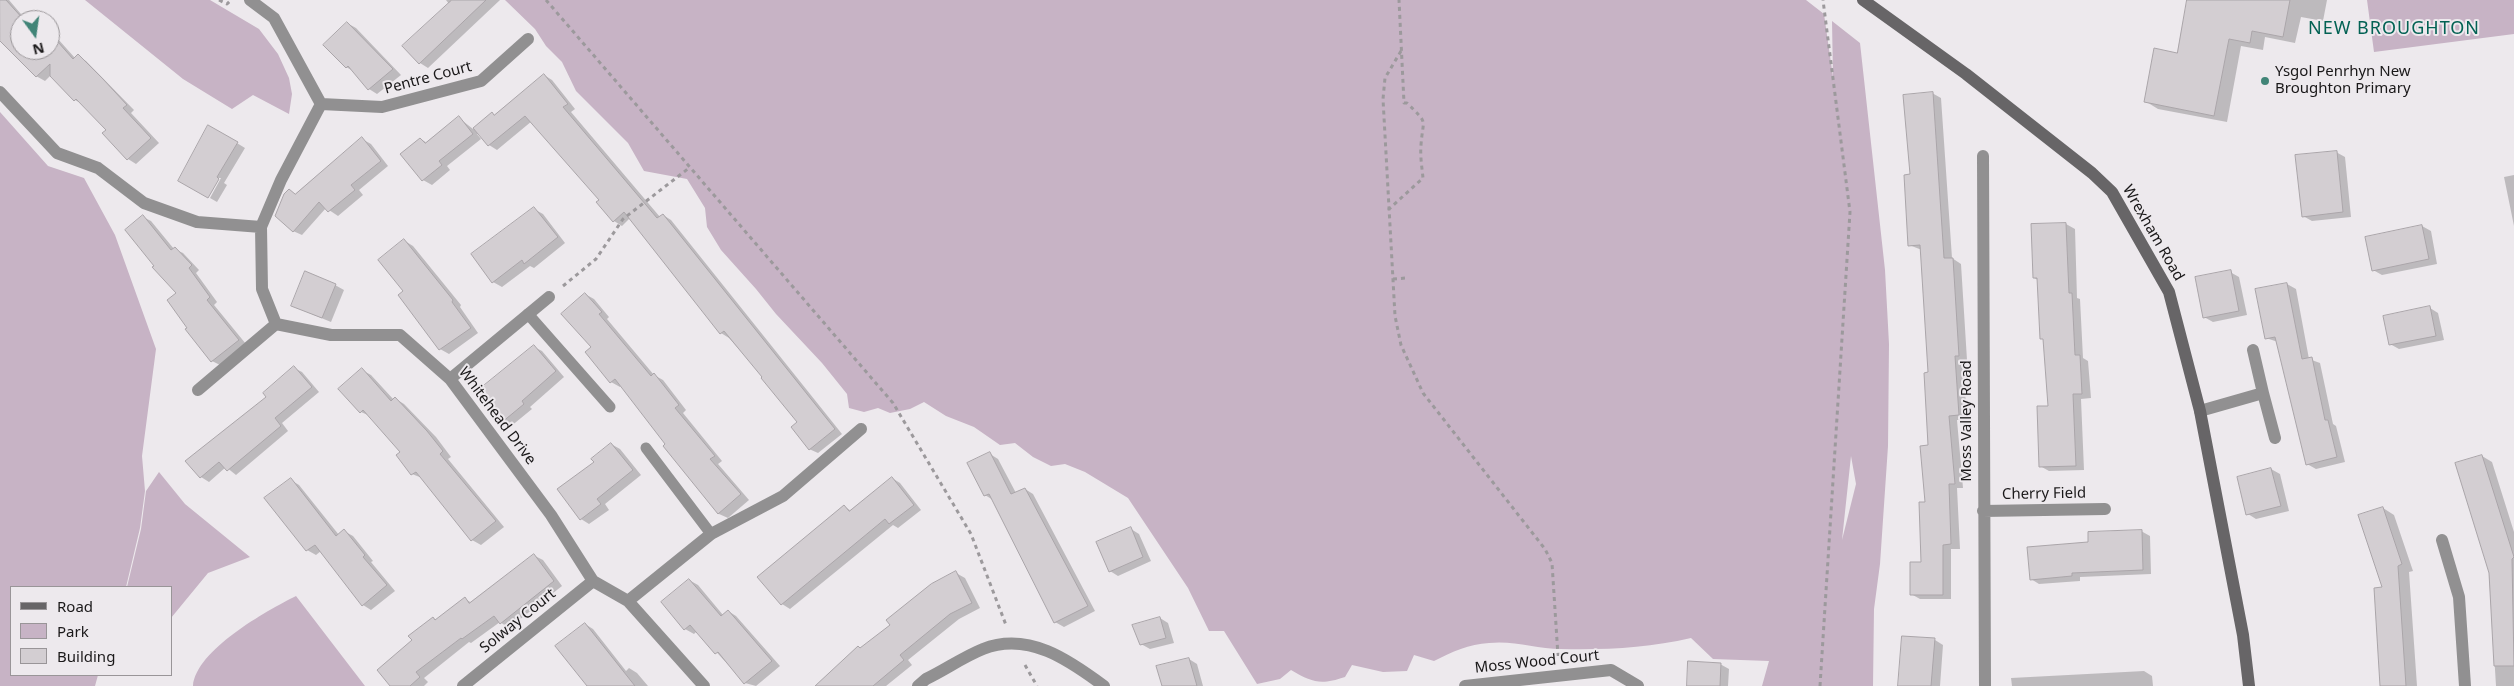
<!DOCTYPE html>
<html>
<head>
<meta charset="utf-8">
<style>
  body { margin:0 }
  #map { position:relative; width:2514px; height:686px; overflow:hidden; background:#ede9ed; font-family:"Noto Sans",sans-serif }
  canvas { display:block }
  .legend { position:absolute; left:10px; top:586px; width:162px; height:90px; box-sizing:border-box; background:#ede9ed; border:1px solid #999598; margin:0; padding:6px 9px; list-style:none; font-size:15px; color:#1a1819 }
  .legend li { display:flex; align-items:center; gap:10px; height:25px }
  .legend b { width:25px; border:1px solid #999598 }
  .north { position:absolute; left:10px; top:10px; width:50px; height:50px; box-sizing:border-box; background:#ede9ed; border:1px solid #999598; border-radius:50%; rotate:166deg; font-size:14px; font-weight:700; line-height:20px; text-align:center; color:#1a1819 }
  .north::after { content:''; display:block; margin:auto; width:18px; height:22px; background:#418477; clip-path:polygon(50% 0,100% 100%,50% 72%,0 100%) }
</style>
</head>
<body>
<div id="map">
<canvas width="2514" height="686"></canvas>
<ul class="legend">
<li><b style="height:6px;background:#676567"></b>Road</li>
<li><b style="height:14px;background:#c7b3c5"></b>Park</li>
<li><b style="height:14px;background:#d3ced2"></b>Building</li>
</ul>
<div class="north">N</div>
</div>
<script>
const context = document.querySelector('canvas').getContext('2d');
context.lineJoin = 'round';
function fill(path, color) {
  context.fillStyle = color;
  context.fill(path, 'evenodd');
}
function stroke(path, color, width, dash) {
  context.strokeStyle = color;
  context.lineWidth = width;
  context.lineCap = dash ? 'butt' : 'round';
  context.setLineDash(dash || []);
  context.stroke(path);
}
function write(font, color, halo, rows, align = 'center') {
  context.font = font + ' "Noto Sans",sans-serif';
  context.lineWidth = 4;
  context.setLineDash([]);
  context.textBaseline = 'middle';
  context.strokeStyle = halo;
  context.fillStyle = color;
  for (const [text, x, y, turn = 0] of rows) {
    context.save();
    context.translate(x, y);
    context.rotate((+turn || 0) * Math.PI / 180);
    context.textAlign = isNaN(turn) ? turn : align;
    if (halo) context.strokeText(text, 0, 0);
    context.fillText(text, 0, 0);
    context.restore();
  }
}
fill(new Path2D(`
  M85,0H210L259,29L278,54L289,78L292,94L289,114L253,95L232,109L183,79Z
  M505,0H1806L1824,14L1833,77L1832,21L1860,43L1885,270L1889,344L1888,446L1880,564L1874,609L1873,686H1762L1769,661L1713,659L1691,638C1648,648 1606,650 1561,649C1537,649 1513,640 1489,643C1469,644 1452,652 1434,661L1414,655L1407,671L1383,672L1352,665L1345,677C1321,685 1313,683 1291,670L1280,679L1257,684L1224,631H1209L1188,588L1128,498L1085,472L1065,464L1051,466L1033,457L1015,443L1000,445L974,427L946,416L924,402L910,409L890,413L878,408L864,412L849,408L847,394L822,363L776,314L756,289L721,250L707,227L705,208L687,179L644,171L628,143L576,91L562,62L546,46L535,29ZM1851,456L1856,484L1842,540Z
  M2367,0H2514V34L2374,52Z
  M0,112L48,166L84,178L115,235L156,349L142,456L145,491L140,528L126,587H11V675H98L95,686H0Z
  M159,472L185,504L250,557L208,573L171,618V587H127L141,529L146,491Z
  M296,596L365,686H193C196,650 266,611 296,596Z`), '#c7b3c5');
fill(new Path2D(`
  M0,0H9L26,20H20V50H50V34L58,39L75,58L78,56L86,61L134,110L131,113L159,143L136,164L128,159L107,130L84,105L75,100L51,75L45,81L36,76L0,39Z
  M446,0H500L428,68L420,63L449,4Z
  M2189,0H2327L2323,21L2301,17L2295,43L2265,37L2263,50L2241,46L2227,122L2158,109L2145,101L2178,55Z
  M347,23L356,28L401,75L377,94L369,89L355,72L346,67Z
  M544,75L552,80L575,109L571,112L660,217L663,215L671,220L842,434L818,453L809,449L799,422L764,377L729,338L721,333L630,218L622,226L614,221L601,200L532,121L497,150L489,145L478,132L477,134L481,139L447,166L450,170L432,185L423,180L421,139L427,143L459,118L473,129L492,114L495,115Z
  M1932,93L1941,98L1952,258L1961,264L1967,360H1963L1967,420H1957L1963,488H1957L1960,549H1951V599H1920L1911,594L1923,563L1930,446V374L1922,250L1909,245L1911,175Z
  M209,126L245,148L224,183L227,185L217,202L210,198L221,178H218L208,197Z
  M362,139L371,144L388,166L359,190L363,195L338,216L326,208L302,235L293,231L289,190L296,195Z
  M2336,152L2345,157L2351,217L2312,221L2303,216Z
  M2514,175V226L2504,177Z
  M534,209L543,214L565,243L534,268L530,266L502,287L493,282Z
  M143,217L151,221L174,249L183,253L199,270L196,273L217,302L214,305L246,344L220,365L212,361L189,328L178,293L156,266Z
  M2066,224L2075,229L2077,298L2080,299L2083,358L2088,361L2091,398L2081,399L2084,470L2049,471L2040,466L2049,407L2045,340L2041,338L2038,280L2034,278L2033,225Z
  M2422,226L2431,231L2437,264L2382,275L2373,270Z
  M405,241L413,246L461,305L460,307L478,333L449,354L440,349Z
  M2230,272L2239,277L2247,315L2213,322L2204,317Z
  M2287,284L2296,289L2309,359L2320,363L2333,424L2336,426L2345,462L2316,469L2307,464L2278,342L2266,338Z
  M335,285L344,290L331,322L292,306Z
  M585,294L594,299L609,317L607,319L654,375L663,380L686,410L683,413L722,461L718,464L749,500L728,518L719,514L664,446L666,444L622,385L620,387L611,382L592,347Z
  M2430,308L2438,313L2444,340L2399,349L2390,344Z
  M534,347L542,351L564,377L530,407L532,409L510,427L502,422Z
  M294,368L302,372L319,392L282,423L288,431L236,475L226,467L209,482L201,477L187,461L268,397Z
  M362,370L371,375L394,400L396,399L404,404L436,437L451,457L448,459L504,527L481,545L472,540L422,478L412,474L397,455L402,452L370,416L361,412L340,389Z
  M611,444L620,449L641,475L605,504L609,510L589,524L581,519L596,462Z
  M990,454L998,459L1016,493L1025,489L1033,494L1095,611L1064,627L1055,622L993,500L985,495Z
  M2482,456L2492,462L2514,532V686H2496Z
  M2271,469L2280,474L2289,511L2256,519L2248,514Z
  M892,478L900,483L921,510L898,528L893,525L790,609L782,604L759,577L844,506L851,511Z
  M291,480L299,485L339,535L344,531L353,536L373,561L371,562L395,591L371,610L363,605L321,551L316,555L307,550Z
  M2383,508L2394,515L2413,571L2409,572L2417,686H2382Z
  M1131,529L1139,534L1151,561L1118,576L1110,571Z
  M2141,531L2150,536L2151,574L2080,577V581L2039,584L2031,579L2090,543Z
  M535,556L543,560L562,586L509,628L500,622L471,643L469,642L424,678L428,682L424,686H392L413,641L433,618L437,620L465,599L472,603Z
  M956,573L965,578L980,608L959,619L908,660L912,665L886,686H817Z
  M689,580L698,585L723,615L728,611L736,616L780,666L756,686L745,683L697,631L694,634L685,629Z
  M1160,618L1168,623L1174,643L1150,649L1141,644Z
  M585,624L593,629L626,671L629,668L637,673L648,686H603Z
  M1935,640L1943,645L1940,686H1900Z
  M1189,659L1197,664L1203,686H1163Z
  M1720,664L1729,669L1728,686H1688Z
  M2144,671L2152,676L2153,686H2012L2011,678Z`), '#0003');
const building = new Path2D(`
  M0,0H6L24,20H20V50H50V33L73,59L78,54L103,79L127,105L123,108L151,138L127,160L102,133L106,130L76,99L74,101L50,76V64L36,77L0,41Z
  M452,0H486L419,64L402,46Z
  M2187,0H2290L2283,37L2252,31L2250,43L2229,39L2214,116L2144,102L2154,48L2177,53Z
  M347,22L393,69L368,90L348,66L346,68L323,45Z
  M544,74L568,104L563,107L657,218L663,214L835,429L809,450L791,427L797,422L761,378L762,377L724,331L720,334L624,212L613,222L596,202L599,200L525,116L488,146L473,128L492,112L494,115Z
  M1933,92L1944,258H1953L1959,356H1955L1959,415L1949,416L1955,484H1949L1951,544L1943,545V595H1910V562H1921L1919,502H1925L1920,446L1928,445L1924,373L1928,372L1920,245L1908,246L1904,175L1910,174L1903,95Z
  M459,116L473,134L439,161L442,165L422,181L400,154L420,138L425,143Z
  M208,125L238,142L217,177L219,179L208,198L178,181Z
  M362,137L381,161L351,185L355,190L328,212L319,202L293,232L275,216L284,194L289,189L295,194Z
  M2337,151L2343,212L2302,217L2295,155Z
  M534,207L558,237L524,264L522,260L492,283L471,254Z
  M143,215L171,250L175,247L192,265L189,268L210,297L207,300L239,340L211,362L185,329L187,328L167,300L176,293L152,267L154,266L125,230Z
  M2066,223L2069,293H2072L2075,355H2080L2082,394H2073L2076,466L2039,467L2037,406H2048L2043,339H2040L2037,278H2033L2031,224Z
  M2422,225L2429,259L2372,271L2365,237Z
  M404,239L453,300L452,302L471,328L439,350L398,295L403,291L378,260Z
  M2231,270L2239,311L2203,318L2195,277Z
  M305,271L336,284L322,318L291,306Z
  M2287,283L2302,359L2312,357L2325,420H2328L2337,457L2306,465L2275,337L2265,339L2255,289Z
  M585,293L602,312L599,314L651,376L654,373L679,405L675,408L715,456L710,459L741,494L718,514L663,446L665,444L615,379L610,383L585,352L591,347L561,314Z
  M2430,306L2436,336L2389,345L2383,316Z
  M534,345L556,371L522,401L524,404L501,423L476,392Z
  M294,366L312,387L275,418L281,426L227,471L219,462L200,478L185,461L266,397L263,393Z
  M362,368L391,401L395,397L427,431L443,451L440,454L496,521L471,541L416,472L411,475L396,455L400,452L363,410L360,413L338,389Z
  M611,443L633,470L597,499L601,504L580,520L557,489L594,462L591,459Z
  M990,452L1011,494L1025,488L1088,606L1054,623L989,494L984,496L967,463Z
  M2482,455L2514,557L2512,559L2514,666H2494L2489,573L2455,463Z
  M2271,468L2281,506L2246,515L2237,477Z
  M892,477L914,505L889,524L885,519L781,605L757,577L844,505L849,511Z
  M291,478L336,536L344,529L365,555L363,557L387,585L362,606L315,545L306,551L264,498Z
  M2383,507L2402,564L2398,566L2406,686H2380L2374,588L2382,587L2358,515Z
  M1131,527L1143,557L1109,572L1096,542Z
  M2142,530L2143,570L2072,573V576L2030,580L2027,547L2088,542V532Z
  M534,554L554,581L500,624L494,616L462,639L461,638L416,672L420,677L410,686H390L377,670L412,640L408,636L433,617L435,620L465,597L469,603Z
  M956,571L972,603L950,614L900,655L904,660L873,686H815L858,646L860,648L890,625L886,620L931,584Z
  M689,579L721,616L728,610L772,661L744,684L718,652L715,654L690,625L684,630L661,602Z
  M1160,617L1166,638L1140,645L1132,625Z
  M585,623L635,686H587L555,646Z
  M1902,636L1935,638L1931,686H1898Z
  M1189,658L1197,686H1162L1156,666Z
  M1688,661L1721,663L1720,686H1687Z`);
fill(building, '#d3ced2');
stroke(building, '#aaa5a9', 1);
stroke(new Path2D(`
  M219,0L227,4L231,0
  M546,0L893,403L971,534L1006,625
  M1401,51L1385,78L1383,99L1395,316L1401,345L1423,393L1545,549L1552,563L1558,656
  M1388,210L1423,178C1422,168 1420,156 1421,145C1423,117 1429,125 1407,103H1404L1399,0
  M1393,279L1406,278
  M563,286L596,259L623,219L689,168
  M1025,665L1037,686
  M1820,686L1850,212L1823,0`), '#9c999c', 3, [4, 4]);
stroke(new Path2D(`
  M528,314L610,407
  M646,448L711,534`), '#919091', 11);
stroke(new Path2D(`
  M250,0L274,18L321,104L281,180L261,227L262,289L276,324L331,335H400L450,379L551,515L593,581L628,601L704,686
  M0,92L57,153L98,168L144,203L197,222L261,227
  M321,104L382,107L481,81L528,39
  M1983,156L1985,686
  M2253,350L2263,393
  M450,379L549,297
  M198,390L276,324
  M2200,411L2263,393L2275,438
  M1983,511L2105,509
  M2442,540L2459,597L2465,686
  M628,601L711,534L783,496L861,429
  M463,686L593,581
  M918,686L926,679C945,670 963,657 983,649C1028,631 1069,660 1104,686
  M1465,686L1611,670L1638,686`), '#919091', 12);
stroke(new Path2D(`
  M1863,0L1966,74L2092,173L2112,192L2169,292L2200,411L2243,635L2249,686`), '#676567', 12);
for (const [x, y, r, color] of [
  [2265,81,5,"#418477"]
]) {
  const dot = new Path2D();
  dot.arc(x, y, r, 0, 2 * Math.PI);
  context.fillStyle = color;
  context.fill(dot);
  stroke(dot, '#ede9ed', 2);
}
write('15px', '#1a1819', '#ede9ed', [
  ["Ysgol Penrhyn New",2275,72],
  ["Broughton Primary",2275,89]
], 'left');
write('15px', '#1a1819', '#ede9ed', [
  ["Pentre Court",428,78,-15],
  ["Wrexham Road",2153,233,60],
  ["Whitehead Drive",497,416,53],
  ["Moss Valley Road",1967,421,-90],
  ["Cherry Field",2044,494,-1],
  ["Solway Court",518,621,-39],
  ["Moss Wood Court",1537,662,-6]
]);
context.letterSpacing = '1px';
write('18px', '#036254', '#ede9ed', [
  ["NEW BROUGHTON",2394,29]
]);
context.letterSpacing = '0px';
</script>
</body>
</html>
